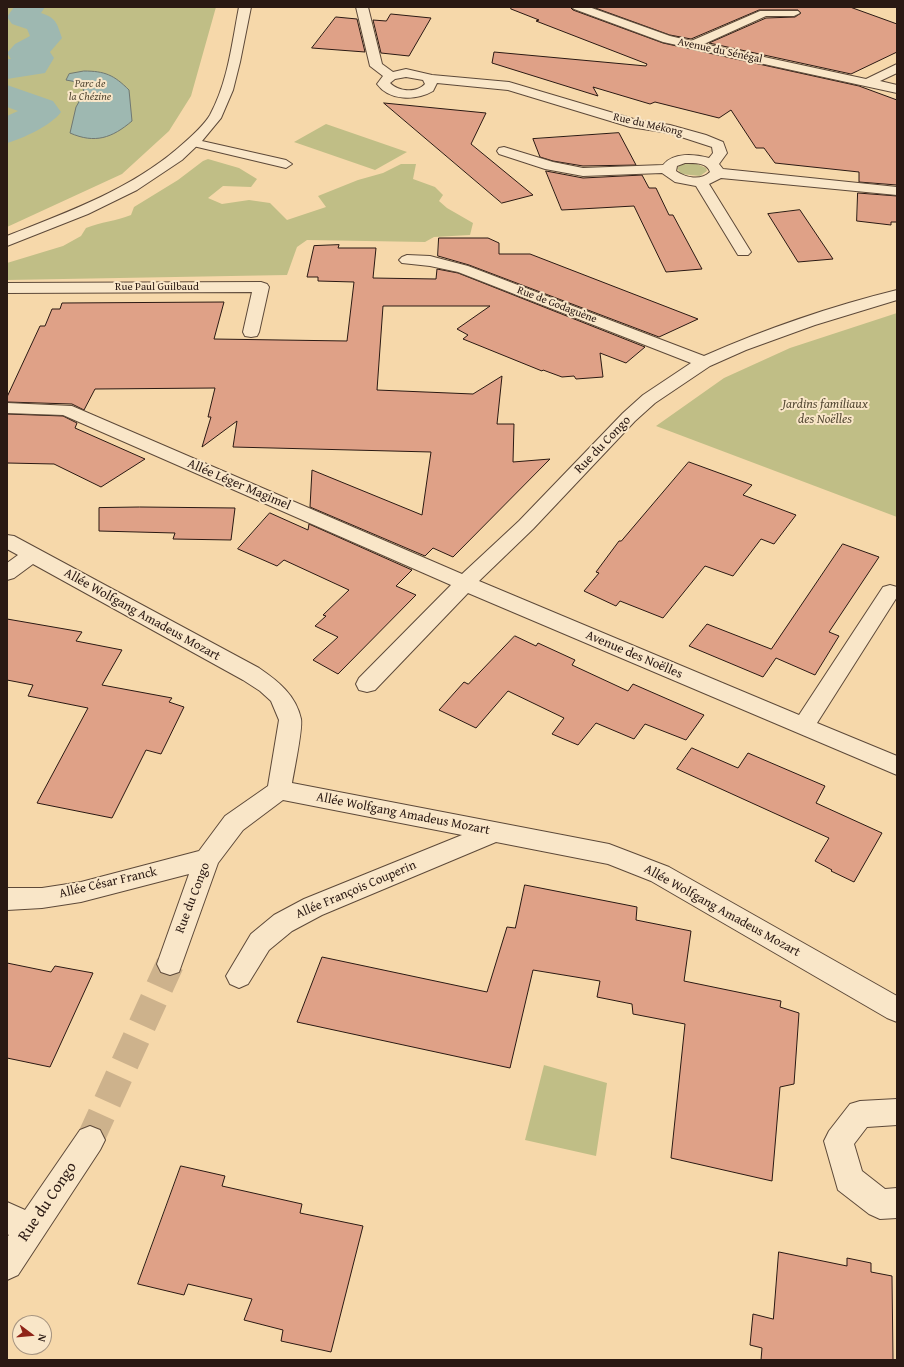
<!DOCTYPE html>
<html>
<head>
<meta charset="utf-8">
<style>
  body { margin:0 }
  #map { position:relative; width:904px; height:1367px; overflow:hidden; background:#f6d8aa; font-family:"Gentium Book Plus",serif }
  canvas { display:block }
  .frame { position:absolute; inset:0; border:8px solid #2a1913; pointer-events:none }
  .north { position:absolute; left:12px; top:1315px; width:40px; height:40px; box-sizing:border-box; background:#f9e6c8; border:1px solid #a69480; border-radius:50%; rotate:106deg; font-size:11px; font-weight:700; line-height:16px; text-align:center; color:#2a1913 }
  .north::after { content:''; display:block; margin:auto; width:14px; height:18px; background:#8f2418; clip-path:polygon(50% 0,100% 100%,50% 72%,0 100%) }
</style>
</head>
<body>
<div id="map">
<canvas width="904" height="1367"></canvas>
<div class="frame"></div>
<div class="north">N</div>
</div>
<script>
const context = document.querySelector('canvas').getContext('2d');
context.lineJoin = 'round';
function fill(path, color) {
  context.fillStyle = color;
  context.fill(path, 'evenodd');
}
function stroke(path, color, width, dash) {
  context.strokeStyle = color;
  context.lineWidth = width;
  context.lineCap = dash ? 'butt' : 'round';
  context.setLineDash(dash || []);
  context.stroke(path);
}
function write(font, color, halo, rows, align = 'center') {
  context.font = font + ' "Gentium Book Plus",serif';
  context.lineWidth = 4;
  context.setLineDash([]);
  context.textBaseline = 'middle';
  context.strokeStyle = halo;
  context.fillStyle = color;
  for (const [text, x, y, turn = 0] of rows) {
    context.save();
    context.translate(x, y);
    context.rotate((+turn || 0) * Math.PI / 180);
    context.textAlign = isNaN(turn) ? turn : align;
    if (halo) context.strokeText(text, 0, 0);
    context.fillText(text, 0, 0);
    context.restore();
  }
}
fill(new Path2D(`
  M7,7H216L191,96L169,131L122,174L7,227Z
  M326,124L407,152L375,170L294,142Z
  M208,159L239,168L257,179L251,187L223,186L208,198L222,204L249,200L270,203L287,220L326,207L318,196L358,180L383,173L401,164H416L413,179L435,187L443,195L439,201L447,208L473,223L470,235L434,237L425,242L307,240L297,247L287,275L7,280V263L63,246L81,236L86,228C101,222 116,221 131,215L134,207L178,180L203,161Z
  M684,163L697,164L706,168L707,171L700,176L681,174L677,168Z
  M897,313V517L656,426L724,378L790,348Z
  M544,1065L607,1083L596,1156L525,1140Z`), '#c0be86');
const water = new Path2D(`
  M84,71C105,71 114,75 129,90L132,121C112,138 95,144 70,133L76,107L84,93L82,83L66,80L69,74Z`);
fill(water, '#9eb8b1');
stroke(water, '#707872', 1);
fill(new Path2D(`
  M14,7H45L41,13C57,18 57,24 62,38L50,52L54,58L45,73L7,79V59H11L7,53L15,44L30,36L27,29L12,24L7,17Z
  M7,85L53,101L61,112C52,125 22,139 7,143V116L18,111L7,107Z`), '#9eb8b1');
const building = new Path2D(`
  M512,7H570L573,10L663,43L859,86L897,100V185L859,182V172L775,163L764,148H756L731,110L719,118L655,102L650,104L593,87L598,96L492,63L494,52L646,66L647,64L536,21L539,20L511,9Z
  M593,7H850L897,24V52L851,74L709,43L766,18L795,17L801,13L798,10H759L691,39L670,35Z
  M391,14L431,18L409,56L381,53L373,20L386,21Z
  M336,17L357,19L365,52L312,48Z
  M384,103L486,113L471,144L533,195L502,203Z
  M619,133L636,165L583,166L553,161L540,157L533,139Z
  M546,171L583,178L642,175L649,188H656L669,215H673L702,269L666,272L634,206L562,210Z
  M858,193L897,196V222H891V225L857,221Z
  M800,210L833,259L798,262L768,214Z
  M439,238H488L499,243V254H530L698,319L659,337L469,265L438,256Z
  M339,245L338,248H376L373,278L436,279L437,269L458,273L645,347L626,363L600,353L603,377L576,379L574,376L562,377L543,370L542,371L463,339L468,335L457,329L490,306H383L377,390L473,394L502,376L497,424H514L513,462L550,459L453,557L433,548L425,556L310,507L312,470L422,515L431,452L233,447L237,421L202,447L211,417H208L215,388L95,389L84,410L72,404L7,402V397L40,326H45L52,309H60L62,303L224,302L214,339L347,341L354,282L318,281V277H307L314,246Z
  M7,414L63,416L77,423L75,428L145,459L101,487L54,464L7,463Z
  M689,462L752,485L743,495L796,515L774,544L761,539L733,576L705,566L663,618L620,601L616,606L584,591L599,573L596,572L619,541H621Z
  M140,507L235,508L231,540L173,539L175,533L99,531V508Z
  M270,513L308,530L309,524L412,570L396,586L416,595L338,674L313,660L338,637L315,626L326,616L323,615L349,590L284,560L277,566L238,549Z
  M843,544L879,557L829,632L839,636L815,675L776,658L763,677L689,646L707,624L771,649Z
  M7,619L82,632L76,641L122,650L102,685L172,698L169,702L184,707L161,754L146,750L112,818L37,803L88,708L28,696L33,685L7,680Z
  M515,636L536,646L538,643L575,660L572,665L628,691L633,684L704,715L686,740L645,724L634,739L596,723L578,745L552,734L564,718L508,691L476,728L439,710L464,682L468,684Z
  M692,748L738,768L748,753L825,786L816,803L882,833L854,882L831,871L832,870L815,861L829,838L677,769Z
  M525,885L637,907L636,920L691,931L684,981L781,1001L780,1007L799,1013L794,1084L780,1087L772,1181L671,1158L685,1024L633,1014L632,1004L597,997L600,981L533,970L510,1068L297,1022L322,957L487,992L507,927L515,928Z
  M7,963L51,972L55,966L93,973L50,1067L7,1058Z
  M181,1166L225,1176L222,1186L302,1204L300,1213L363,1226L331,1352L281,1341L283,1330L244,1320L252,1299L188,1284L184,1295L138,1284Z
  M779,1252L847,1266V1258L871,1263V1272L892,1276L893,1360H761L762,1348L750,1345L753,1314L773,1319Z`);
fill(building, '#dfa187');
stroke(building, '#2a1913', 1);
stroke(new Path2D(`
  M90,1140L170,964`), '#cdb28c', 28, [28, 14]);
const service = new Path2D(`
  M193,139L286,160L292,164L286,168L189,145L187,143L189,141Z`);
const minor = new Path2D(`
  M356,7H368L382,64L393,72L406,69L432,75L509,82L637,120L670,125L706,135L723,142L727,153L719,164L723,169L897,187V195L721,178L709,184L751,252L748,255H738L696,186L675,182L662,173L583,176L545,169L499,154L497,151L499,148L504,147L553,162L583,168L663,165C673,152 695,154 709,158L713,153L712,147L669,133L630,127L508,90L437,83L433,91C416,101 389,101 377,84L383,76L370,66ZM406,77L423,80L425,84C417,93 399,92 390,83L395,79ZM685,163C694,163 707,162 710,172C701,181 686,178 676,171L677,166Z
  M572,7H589L670,36L691,41L760,11H798L800,13L794,16H766L704,44L866,79L897,64V73L880,81L897,85V93L663,42L574,9Z
  M407,255L430,256L468,266L704,356C765,329 832,306 897,290V300L815,325L746,350L710,366L655,403L635,421L533,529L479,581L799,715L883,587L890,585L897,587V597L817,723L897,756V775L468,593L375,690L367,692L359,690L356,684L359,678L451,585L63,415L7,413V403L72,406L462,574L519,521L623,413L643,395L691,363L458,272L430,266L402,263L399,260L402,257Z
  M261,282L267,284L269,287L259,332L257,336L251,337L245,336L243,332L252,292L7,293V283Z
  M7,535L14,536L259,668C278,681 296,695 301,719C303,728 294,771 292,783L609,844L669,867L897,996V1022L887,1018L651,881L608,864L496,842L322,915L292,931L269,950L248,984L239,988L230,984L226,976L251,934L274,915L304,899L462,835L283,800L243,830L218,863L179,972L170,975L161,972L157,964L189,874L81,902L42,908L7,910V888H42L81,882L199,851L225,816L268,786L279,720L271,701L260,691L243,680L33,564L14,578L7,580V563L18,555L7,549Z
  M897,1099V1125L867,1127L854,1144L862,1171L885,1189L897,1188V1218L880,1219L869,1214L838,1190L824,1141L829,1131L850,1104L860,1101Z
  M90,1126L100,1130L105,1140L100,1150L18,1275L7,1280V1237L9,1235L7,1234V1202L25,1210L80,1130Z`);
const tertiary = new Path2D(`
  M239,7H251L240,62L233,90L221,118L202,141L182,160L137,190L88,214L7,246V236C70,211 135,188 185,142C194,134 204,125 210,115C228,82 232,43 239,7Z`);
stroke(service, '#5d4939', 2);
stroke(minor, '#5d4939', 2);
stroke(tertiary, '#5d4939', 2);
fill(service, '#f9e6c8');
fill(minor, '#f9e6c8');
fill(tertiary, '#f9e6c8');
write('11px', '#2a1913', '#f9e6c8', [
  ["Avenue du Sénégal",720,51,12],
  ["Rue du Mékong",648,125,13],
  ["Rue Paul Guilbaud",157,287],
  ["Rue de Godaguène",557,305,21]
]);
write('italic 11px', '#574b36', '#f9e6c8', [
  ["Parc de",90,84],
  ["la Chézine",90,97]
]);
write('italic 13px', '#574b36', '#f9e6c8', [
  ["Jardins familiaux",825,405],
  ["des Noëlles",825,420]
]);
write('13px', '#2a1913', '#f9e6c8', [
  ["Rue du Congo",603,445,-46],
  ["Allée Léger Magimel",239,485,23],
  ["Allée Wolfgang Amadeus Mozart",142,615,29],
  ["Avenue des Noëlles",634,655,23],
  ["Allée Wolfgang Amadeus Mozart",403,814,11],
  ["Allée César Franck",108,883,-13],
  ["Allée François Couperin",356,890,-23],
  ["Rue du Congo",193,898,-69],
  ["Allée Wolfgang Amadeus Mozart",722,911,29]
]);
write('16px', '#2a1913', '#f9e6c8', [
  ["Rue du Congo",48,1202,-56]
]);
</script>
</body>
</html>
